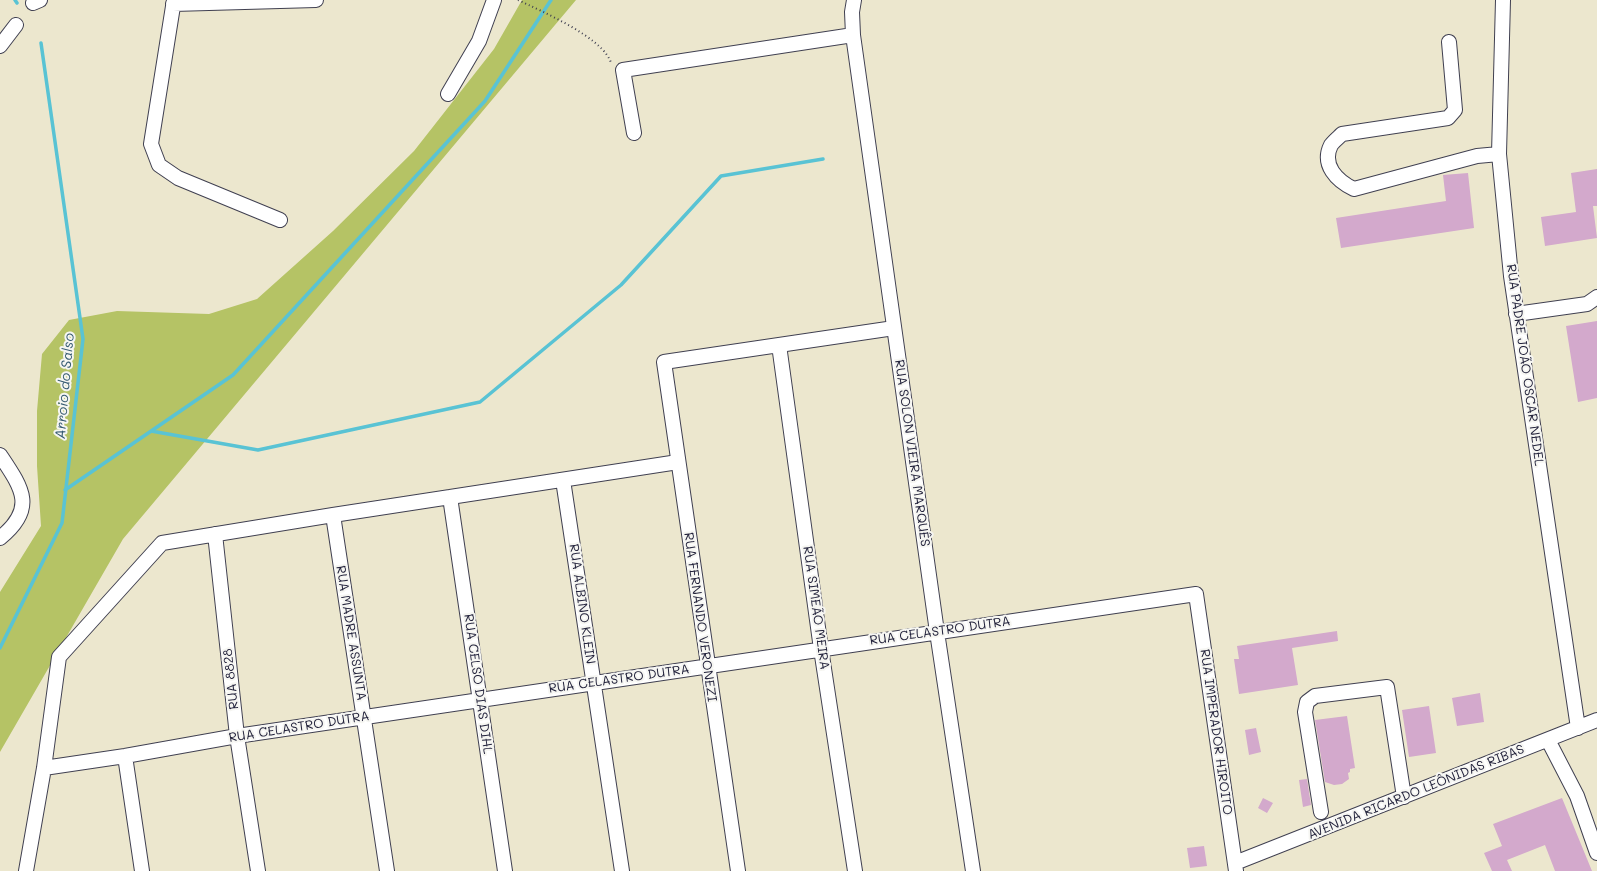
<!DOCTYPE html>
<html>
<head>
<meta charset="utf-8">
<style>
  body { margin:0 }
  canvas { display:block; background:#ece7ce }
</style>
</head>
<body>
<canvas width="1597" height="871"></canvas>
<script>
const context = document.querySelector('canvas').getContext('2d');
context.lineJoin = 'round';
function fill(path, color) {
  context.fillStyle = color;
  context.fill(path, 'evenodd');
}
function stroke(path, color, width, dash) {
  context.strokeStyle = color;
  context.lineWidth = width;
  context.lineCap = dash ? 'butt' : 'round';
  context.setLineDash(dash || []);
  context.stroke(path);
}
function write(font, color, halo, rows, align = 'center') {
  context.font = font + ' Mali,sans-serif';
  context.lineWidth = 4;
  context.setLineDash([]);
  context.textBaseline = 'middle';
  context.strokeStyle = halo;
  context.fillStyle = color;
  for (const [text, x, y, turn = 0] of rows) {
    context.save();
    context.translate(x, y);
    context.rotate((+turn || 0) * Math.PI / 180);
    context.textAlign = isNaN(turn) ? turn : align;
    if (halo) context.strokeText(text, 0, 0);
    context.fillText(text, 0, 0);
    context.restore();
  }
}
fill(new Path2D(`
  M522,0H576L123,539L0,752V592L41,526L37,466V411L42,354L69,320L117,311L209,314L257,299L333,231L414,151L494,49Z`), '#b5c365');
stroke(new Path2D(`
  M15,0L17,3
  M151,431L258,450L480,402L621,285L721,176L823,159
  M65,490L233,375L485,101L551,0
  M0,648L62,523L83,339L41,43`), '#59c3d4', 3.5);
fill(new Path2D(`
  M1597,169V206H1593L1597,238L1545,246L1541,217L1576,212L1571,173Z
  M1468,173L1474,228L1341,248L1336,218L1446,201L1443,175Z
  M1597,321V398L1578,402L1566,326Z
  M1337,631L1338,641L1292,648L1298,685L1239,694L1234,659H1239L1237,646Z
  M1480,693L1484,722L1457,726L1452,698Z
  M1429,706L1436,753L1409,757L1402,710Z
  M1347,716L1355,768L1350,769V772L1348,773L1349,779L1342,784L1334,785L1325,782L1315,720Z
  M1256,728L1261,752L1249,755L1245,730Z
  M1307,779L1311,805L1303,807L1299,780Z
  M1263,798L1273,803L1267,813L1258,808Z
  M1562,798L1592,871H1555L1545,845L1507,860L1512,871H1492L1484,853L1502,846L1493,824Z
  M1204,846L1207,866L1190,868L1187,848Z`), '#d3a9cc');
const minor = new Path2D(`
  M174,0L151,144L159,165L178,178L280,220
  M854,0L852,12L853,35L937,632L973,871
  M1503,0L1499,154L1511,276L1578,728
  M33,3L40,0
  M173,4L316,0
  M1449,42L1455,110L1448,118L1342,134C1339,137 1334,141 1331,145C1321,165 1337,181 1354,189L1477,156L1499,154
  M0,46L16,25
  M448,94L479,41L494,0
  M634,133L623,70L853,35
  M1516,314L1587,304L1597,297
  M779,345L821,649L855,871
  M0,455C22,488 37,508 0,538
  M563,480L622,871
  M450,497L505,871
  M333,515L387,871
  M215,534L237,736L258,871
  M1548,740L1577,796L1597,853
  M125,756L142,871
  M44,768L125,756L237,736L1196,594L1236,871
  M1321,812L1305,712L1307,702L1315,696L1387,687L1404,797
  M1235,863L1597,720
  M26,871L44,768L59,657L162,543L333,515L678,462
  M738,871L664,362L894,328`);
stroke(minor, '#404051', 16);
stroke(new Path2D(`
  M518,0C541,11 604,38 611,63`), '#404051', 2, [1, 3]);
stroke(minor, '#fff', 14);
write('13px', '#22223b', '#f6f6f2', [
  ["RUA PADRE JOÃO OSCAR NEDEL",1525,365,82],
  ["RUA SOLON VIEIRA MARQUÊS",912,453,82],
  ["RUA ALBINO KLEIN",582,604,82],
  ["RUA SIMEÃO MEIRA",816,608,82],
  ["RUA FERNANDO VERONEZI",700,617,82],
  ["RUA CELASTRO DUTRA",940,631,-8],
  ["RUA MADRE ASSUNTA",351,633,81],
  ["RUA 8828",231,679,-96],
  ["RUA CELASTRO DUTRA",619,679,-8],
  ["RUA CELSO DIAS DIHL",478,684,82],
  ["RUA CELASTRO DUTRA",299,727,-9],
  ["RUA IMPERADOR HIROITO",1216,732,82],
  ["AVENIDA RICARDO LEÔNIDAS RIBAS",1416,792,-22]
]);
write('italic 14px', '#355a71', '#f6f6f2', [
  ["Arroio do Salso",65,386,-85]
]);
</script>
</body>
</html>
